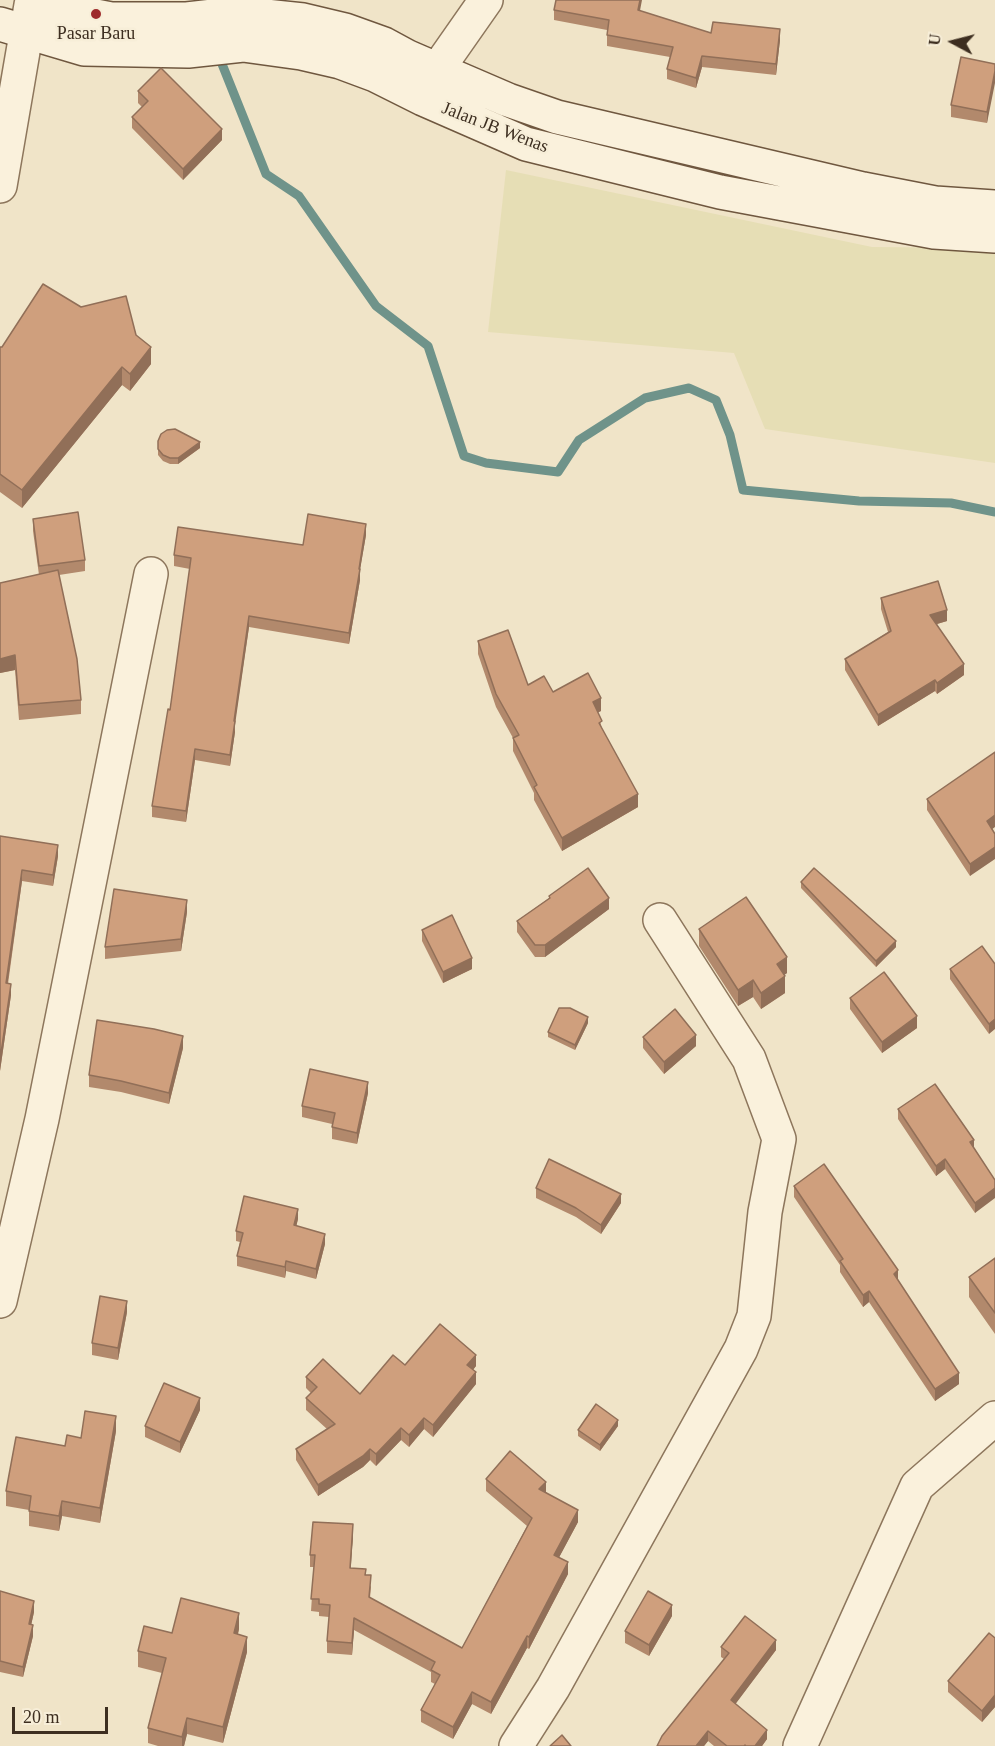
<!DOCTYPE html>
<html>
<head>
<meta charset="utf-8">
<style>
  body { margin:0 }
  #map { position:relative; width:995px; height:1746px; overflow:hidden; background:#f0e4c8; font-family:"Times New Roman",serif }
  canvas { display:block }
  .north { position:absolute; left:923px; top:12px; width:60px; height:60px; -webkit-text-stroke:4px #f7eed8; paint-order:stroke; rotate:277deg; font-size:16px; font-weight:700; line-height:24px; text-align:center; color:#3d2e20 }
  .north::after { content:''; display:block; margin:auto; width:21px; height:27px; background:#3d2e20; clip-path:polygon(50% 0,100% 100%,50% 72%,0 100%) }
  .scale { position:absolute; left:12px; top:1707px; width:96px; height:27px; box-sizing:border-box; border:3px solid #3d2e20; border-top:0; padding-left:8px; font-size:18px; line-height:21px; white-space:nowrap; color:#3d2e20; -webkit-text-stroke:4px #f7eed8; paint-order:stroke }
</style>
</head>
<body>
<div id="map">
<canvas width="995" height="1746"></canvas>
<div class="north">U</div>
<div class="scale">20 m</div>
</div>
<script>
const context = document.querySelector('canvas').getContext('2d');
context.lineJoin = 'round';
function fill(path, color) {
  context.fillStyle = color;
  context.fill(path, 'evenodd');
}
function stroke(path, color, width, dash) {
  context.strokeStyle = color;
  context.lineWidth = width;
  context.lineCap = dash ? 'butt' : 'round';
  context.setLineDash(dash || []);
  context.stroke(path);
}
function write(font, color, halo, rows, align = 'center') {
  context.font = font + ' "Times New Roman",serif';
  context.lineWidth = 5;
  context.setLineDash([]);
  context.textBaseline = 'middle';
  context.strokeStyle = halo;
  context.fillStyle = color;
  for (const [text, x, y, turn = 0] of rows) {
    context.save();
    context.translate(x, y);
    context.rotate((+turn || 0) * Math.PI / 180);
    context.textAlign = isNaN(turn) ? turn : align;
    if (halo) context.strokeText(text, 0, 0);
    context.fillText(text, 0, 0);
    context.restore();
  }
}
fill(new Path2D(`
  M506,170L872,247L995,248V463L765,429L734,353L488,332Z`), '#e6deb5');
stroke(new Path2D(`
  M218,54L266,174L299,196L376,306L428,346L464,456L486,463L558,472L579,440L645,398L689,388L716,400L730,435L743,490L859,501L951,503L995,512`), '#6f938a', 9);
const street = new Path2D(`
  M425,95L437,70L486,0
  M0,186L31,5
  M0,1301L42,1119L151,574
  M516,1746L553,1688L720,1387L741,1349L754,1316L765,1212L779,1139L749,1059L660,920
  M800,1746L917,1486L995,1418`);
const secondary = new Path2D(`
  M34,0L55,8L111,19H187L238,13L303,20L345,30L384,44L408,57L508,100L557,117L863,189L935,203L995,207
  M0,24L84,49L188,51L243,45L301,53L340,62L375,75L423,99L526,144L720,192L934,232L995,236`);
stroke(street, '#8d765c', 36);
stroke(secondary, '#6f573f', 36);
stroke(street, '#faf1dc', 33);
stroke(secondary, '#faf1dc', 33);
fill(new Path2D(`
  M554,10L640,11L711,33L780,40L776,75L702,67L696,88L667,79V69L670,57L607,46V30L554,20Z
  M995,64L987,123L951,117V105Z
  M138,91L222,140L183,180L132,128V117L142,107L138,103Z
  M81,307L136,335L151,364L130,391L122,385L22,508L0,492V347H2Z
  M158,441L200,448L178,464H170L163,461L158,455Z
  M33,519L85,560V571L59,575L81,700V714L19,720L15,670L0,673V583L39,575L33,531Z
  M366,535L360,569V580L349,644L249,627L235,721V732L230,766L195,760L186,822L152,817V806L170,710L190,569L174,566V555L303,545Z
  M881,598L947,621L937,624L964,675L937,694L935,691L878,726L845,670V659L888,632L881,609Z
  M478,641L528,685L553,692L601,711L598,712L602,729L638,807L562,851L534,800V793L513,751V738L496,707L478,654Z
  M927,799L992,829L970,876L927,810Z
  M0,836L58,856L53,886L22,881L8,984L11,995L0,1071Z
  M801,882L896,947L876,967L801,888Z
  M549,896L609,909L545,957H535L517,932V921L549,898Z
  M187,912L181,951L105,959V947Z
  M699,929L787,973L784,975L785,993L761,1009L753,997L738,1006L699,946Z
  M422,930L472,969L443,983L422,941Z
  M995,964L989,1034L950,979V969Z
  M850,998L917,1028L882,1053L850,1009Z
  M588,1023L575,1050L548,1037V1032Z
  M643,1037L696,1046L664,1074L643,1048Z
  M183,1048L169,1104L121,1092L89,1087V1075Z
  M368,1093L357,1144L332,1139V1124L302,1117V1106Z
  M898,1109L974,1148L995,1180L975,1213L945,1169L936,1176L898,1119Z
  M794,1186L898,1281L959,1384L935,1401L869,1302L863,1307L840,1272V1265L794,1197Z
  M536,1188L621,1203L601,1234L576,1217L536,1198Z
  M298,1219L296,1226L325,1244L316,1279L286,1271L285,1278L237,1266V1256L240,1242L236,1241V1231Z
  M995,1258V1334L969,1297V1277Z
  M127,1312L118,1360L92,1355V1343Z
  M405,1365L476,1366L473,1370L476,1384L433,1437L424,1429L409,1447L401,1440L376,1466L370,1460L363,1467L318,1496L296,1460V1449L327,1429L306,1410V1398L311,1393L306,1388V1377L360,1394Z
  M200,1410L180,1453L145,1437V1426Z
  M618,1426L600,1451L578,1436V1430Z
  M116,1431L100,1523L62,1516L59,1531L29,1526V1510L6,1506V1491L65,1446Z
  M486,1479L546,1492L578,1522L559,1557L568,1574L529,1649L527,1648L491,1714L472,1704L453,1739L421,1722V1710L435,1684L431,1682V1672L354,1630L352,1655L327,1653V1641L329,1617L319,1616V1612L311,1611L314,1567H310V1555L353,1536L350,1568L366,1575L371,1587L370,1598L462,1648L527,1526L486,1491Z
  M0,1591L34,1612L31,1625L33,1636L23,1677L0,1672Z
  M672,1616L649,1656L625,1643V1631Z
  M239,1629L238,1634L247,1652L223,1743L187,1734L184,1746H158L148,1743V1728L162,1673L138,1667V1651L172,1633Z
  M995,1638V1707L982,1722L948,1692V1681Z
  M721,1647L776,1650L735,1704L767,1739L762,1746H714L708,1741L704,1746H657L724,1659L721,1657Z`), '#b2896c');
fill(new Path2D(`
  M640,0H642L638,21V10Z
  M780,29V40L776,75V64Z
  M702,56V67L696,88V78Z
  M995,71V83L987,123V112Z
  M222,129V140L183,180V169Z
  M151,347V364L130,391V374Z
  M122,367V385L22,508V490Z
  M200,442V448L178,464V458Z
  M366,524V535L359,576L360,569V580L349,644V633Z
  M947,610V621L930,626V615Z
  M249,616V627L234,732V721Z
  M15,655V670L0,673V659Z
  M964,664V675L937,694V683Z
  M935,680V691L878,726V715Z
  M601,698V711L593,715V702Z
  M235,721V732L230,766V755Z
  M195,749V760L186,822V811Z
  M638,794V807L562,851V838Z
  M995,815V827L987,833V821Z
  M58,845V856L53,886V875Z
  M995,847V859L970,876V864Z
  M22,870V881L6,994V983Z
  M609,898V909L545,957V945Z
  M187,900V912L181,951V939Z
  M896,941V947L876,967V961Z
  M787,957V973L777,980V964Z
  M472,958V969L443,983V972Z
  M785,976V993L761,1009V993Z
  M753,980V997L738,1006V990Z
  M11,984V995L0,1071V1060Z
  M917,1016V1028L882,1053V1042Z
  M588,1017V1023L575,1050V1045Z
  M995,1019V1029L989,1034V1024Z
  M696,1035V1046L664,1074V1062Z
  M183,1036V1048L169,1104V1093Z
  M368,1082V1093L357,1144V1133Z
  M974,1140V1150L970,1142Z
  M945,1159V1169L936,1176V1166Z
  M995,1188V1198L975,1213V1203Z
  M621,1194V1203L601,1234V1225Z
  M298,1209V1219L294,1236V1225Z
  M325,1234V1244L316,1279V1269Z
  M286,1261V1271L285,1278V1267Z
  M898,1270V1282L894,1274Z
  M869,1291V1302L863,1307V1295Z
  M127,1301V1312L118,1360V1348Z
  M476,1355V1366L467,1377V1365Z
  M476,1372V1384L433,1437V1425Z
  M959,1373V1384L935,1401V1389Z
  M200,1398V1410L180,1453V1442Z
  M116,1416V1431L100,1523V1508Z
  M424,1418V1429L409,1447V1435Z
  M618,1420V1426L600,1451V1445Z
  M401,1428V1440L376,1466V1454Z
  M370,1449V1460L363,1467L318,1496V1485Z
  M546,1482V1494L539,1489Z
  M62,1501V1516L59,1531V1516Z
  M578,1510V1522L554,1567V1555Z
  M353,1524V1536L350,1580V1568Z
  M568,1562V1574L529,1649V1637Z
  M34,1601V1612L29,1635V1624Z
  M672,1605V1616L649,1656V1645Z
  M239,1613V1629L234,1649V1633Z
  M354,1618V1630L352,1655V1643Z
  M33,1625V1636L23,1677V1667Z
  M527,1636V1648L491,1714V1702Z
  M247,1637V1652L223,1743V1727Z
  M776,1640V1650L731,1710V1700Z
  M472,1692V1704L453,1739V1727Z
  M995,1695V1707L982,1722V1711Z
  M187,1718V1734L184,1746H182V1737Z
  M767,1730V1739L762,1746H755Z
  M708,1731V1741L704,1746H696Z`), '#916f58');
const building = new Path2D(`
  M556,0H640L638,10L711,33L713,22L780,29L776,64L702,56L696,78L667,69L673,47L607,35L609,20L554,10Z
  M961,57L995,64V71L987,112L951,105Z
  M161,68L222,129L183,169L132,117L148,101L138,91Z
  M43,284L81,307L126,296L136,335L151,347L130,374L122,367L22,490L0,474V347H2Z
  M175,429L200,442L178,458H170L163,455L158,449V441L161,434L167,430Z
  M78,512L85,560L39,566L33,519Z
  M308,514L366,524L359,569H360L349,633L249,616L234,721H235L230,755L195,749L186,811L152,806L168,709L170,710L191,558L174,555L178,527L303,545Z
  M58,570L77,659L81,700L19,705L15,655L0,659V583Z
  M938,581L947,610L930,615L964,664L937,683L935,680L878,715L845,659L891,631L881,598Z
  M508,630L528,685L544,676L553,692L588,673L601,698L593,702L602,721L599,723L638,794L562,838L534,787L537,785L513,738L519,735L496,694L478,641Z
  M995,752V815L987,821L995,834V847L970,864L927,799Z
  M0,836L58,845L53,875L22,870L6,983L11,984L0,1060Z
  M588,868L609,898L545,945H535L517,921L550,898L549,896Z
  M814,868L896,941L876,961L801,882Z
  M114,889L187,900L181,939L105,947Z
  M746,897L787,957L777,964L785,976L761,993L753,980L738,990L699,929Z
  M452,915L472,958L443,972L422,930Z
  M982,946L995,964V1019L989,1024L950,969Z
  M884,972L917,1016L882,1042L850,998Z
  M559,1008H570L588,1017L575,1045L548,1032Z
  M675,1009L696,1035L664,1062L643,1037Z
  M97,1020L154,1029L183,1036L169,1093L121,1081L89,1075Z
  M310,1069L368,1082L357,1133L332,1127L335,1113L302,1106Z
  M935,1084L974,1140L970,1142L995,1180V1188L975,1203L945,1159L936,1166L898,1109Z
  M549,1159L621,1194L601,1225L576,1208L536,1188Z
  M824,1164L898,1270L894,1274L959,1373L935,1389L869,1291L863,1295L840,1261L843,1259L794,1186Z
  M244,1196L298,1209L294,1225L325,1234L316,1269L286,1261L285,1267L237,1256L243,1233L236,1231Z
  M995,1258V1313L969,1277Z
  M100,1296L127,1301L118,1348L92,1343Z
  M440,1324L476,1355L467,1365L476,1372L433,1425L424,1418L409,1435L401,1428L376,1454L370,1449L363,1456L318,1485L296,1449L335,1424L306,1398L317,1387L306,1377L323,1359L360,1394L393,1355L405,1365Z
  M164,1383L200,1398L180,1442L145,1426Z
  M596,1404L618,1420L600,1445L578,1430Z
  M85,1411L116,1416L100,1508L62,1501L59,1516L29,1511L31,1496L6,1491L16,1437L65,1446L67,1435L81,1438Z
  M510,1451L546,1482L539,1489L578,1510L554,1555L568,1562L529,1637L527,1636L491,1702L472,1692L453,1727L421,1710L440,1675L431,1670L435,1662L354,1618L352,1643L327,1641L330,1605L319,1604V1599H311L315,1555H310L313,1522L353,1524L350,1568L366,1569L365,1575H371L369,1597L462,1648L532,1518L486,1479Z
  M0,1591L34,1601L29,1624L33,1625L23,1667L0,1661Z
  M648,1591L672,1605L649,1645L625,1631Z
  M181,1598L239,1613L234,1633L247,1637L223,1727L187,1718L182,1737L148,1728L166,1658L138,1651L144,1626L172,1633Z
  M745,1616L776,1640L731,1700L767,1730L755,1746H746L745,1745L744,1746H727L708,1731L696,1746H657L662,1736L729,1653L721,1647Z
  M989,1633L995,1638V1695L982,1711L948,1681Z
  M562,1735L571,1746H550Z`);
fill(building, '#cf9f7d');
stroke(building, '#916f58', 1.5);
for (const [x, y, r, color] of [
  [96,14,6,"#9e2a2b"]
]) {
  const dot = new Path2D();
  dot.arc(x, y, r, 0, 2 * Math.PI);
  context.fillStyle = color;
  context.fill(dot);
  stroke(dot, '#f7eed8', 2);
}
write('18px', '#3d2e20', '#f7eed8', [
  ["Pasar Baru",96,34]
]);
write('18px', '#3d2e20', '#f7eed8', [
  ["Jalan JB Wenas",495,128,21]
]);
</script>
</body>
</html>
